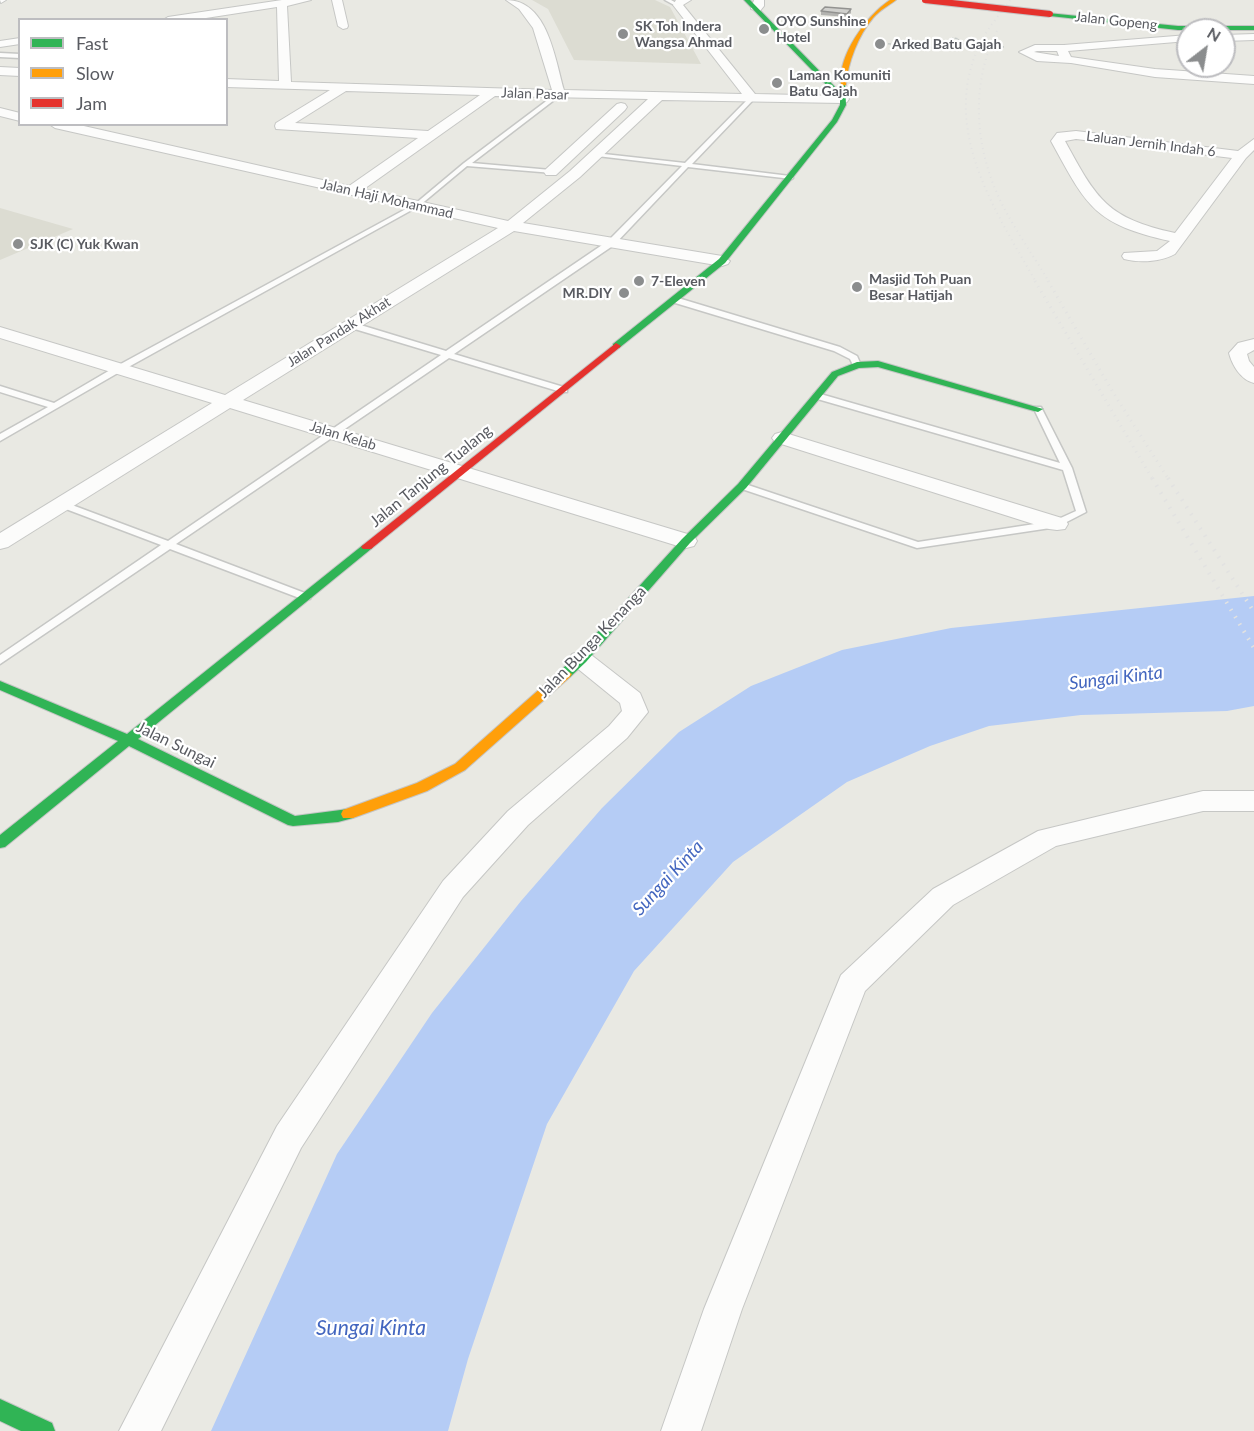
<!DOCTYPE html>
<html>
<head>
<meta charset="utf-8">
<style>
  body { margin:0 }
  #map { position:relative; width:1254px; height:1431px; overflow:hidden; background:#e9e9e3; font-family:Lato,sans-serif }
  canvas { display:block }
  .legend { position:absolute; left:18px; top:18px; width:210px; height:108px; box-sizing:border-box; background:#fff; border:2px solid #bdbdc0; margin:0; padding:8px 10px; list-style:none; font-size:18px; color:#595b61 }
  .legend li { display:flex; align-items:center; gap:12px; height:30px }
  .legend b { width:30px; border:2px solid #bdbdc0 }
  .north { position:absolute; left:1176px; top:18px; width:60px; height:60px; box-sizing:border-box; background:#fff; border:2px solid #bdbdc0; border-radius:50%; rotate:31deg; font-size:16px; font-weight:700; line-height:24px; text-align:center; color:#595b61 }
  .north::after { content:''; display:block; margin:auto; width:21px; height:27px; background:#8b8d8e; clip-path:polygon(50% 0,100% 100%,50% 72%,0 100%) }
</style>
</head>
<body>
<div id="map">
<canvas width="1254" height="1431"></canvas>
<ul class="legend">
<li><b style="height:8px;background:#30b455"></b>Fast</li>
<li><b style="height:8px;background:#ff9f0a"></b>Slow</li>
<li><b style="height:8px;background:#e5322d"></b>Jam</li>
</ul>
<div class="north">N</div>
</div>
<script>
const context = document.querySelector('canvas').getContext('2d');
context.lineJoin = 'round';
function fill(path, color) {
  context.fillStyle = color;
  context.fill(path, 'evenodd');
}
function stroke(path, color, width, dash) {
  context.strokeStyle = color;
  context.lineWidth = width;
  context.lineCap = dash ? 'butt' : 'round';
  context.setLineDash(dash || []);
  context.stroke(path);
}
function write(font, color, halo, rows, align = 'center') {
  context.font = font + ' Lato,sans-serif';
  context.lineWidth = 4.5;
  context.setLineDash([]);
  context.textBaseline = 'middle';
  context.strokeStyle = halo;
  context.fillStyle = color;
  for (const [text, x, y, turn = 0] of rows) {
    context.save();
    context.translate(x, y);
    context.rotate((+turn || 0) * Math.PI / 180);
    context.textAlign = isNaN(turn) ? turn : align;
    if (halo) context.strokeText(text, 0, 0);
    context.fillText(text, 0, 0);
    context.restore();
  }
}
fill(new Path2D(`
  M532,0H655L670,7L701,64L574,60L548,9Z
  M0,208L73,229L0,260Z`), '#dcdcd2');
fill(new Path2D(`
  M1254,596V706L1227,711L1081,715L989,726L930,746L847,782L733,862L634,971L547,1124L468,1359L448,1431H211L337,1154L432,1013L521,901L602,808L679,732L751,686L842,650L951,628Z`), '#b5ccf5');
const lane = new Path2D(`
  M665,0H671L680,5L676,6Z
  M0,53L20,54V58L0,57Z
  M557,93L562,94L472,163L551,170L554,172L553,173L467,166L419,206L123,370L0,441V434L48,407L0,392V386L54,403L117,366L415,204L464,163Z
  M750,97L755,98L692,164L790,176L793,178L792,179L688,167L614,245L454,354L567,388V392H561L449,358L176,544L310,595L311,597L310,599H302L170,549L0,664V655L161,545L58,506V502H64L168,541L441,355L348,327V323H354L446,351L608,241L682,166L597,156L595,155V153L685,163Z
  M672,298H678L840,347L857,356L861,365L854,367L850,359L834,351L672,302Z
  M817,393L1060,463L1034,409L1035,407H1041L1072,468L1086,512L1057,527L917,548L739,488V484H745L918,542L1054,521L1076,511L1063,470L814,398V394Z`);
const street = new Path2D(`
  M0,0H6L1,3Z
  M282,0H311L287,6L291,82L552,90L533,28L519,9L506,0C548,0 555,59 564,90L742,94L673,5L676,0H691L683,5L755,94L847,96L849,99L847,102L843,103L662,100L580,177L523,223L722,256L730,261L728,264L722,266L514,231L243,400L694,536L697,541L694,546L686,548L678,546L230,408L8,547L0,549V533L212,403L0,338V327L225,395L498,228L55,128L49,124H75L349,186L418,138L276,129L275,126L276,123L330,90L226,87V79L279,81L277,7L193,20H163L168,17ZM346,91L480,95L428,131L295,123ZM495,96L648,99L570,171L508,221L364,189Z
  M332,0H342L348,26L347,28L343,29L338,26Z
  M754,0H764V6L760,11L751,9Z
  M1254,34V40L1224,41V35Z
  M1188,35V41L1068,51L1071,57L1155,69L1254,76V84L1155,77L1071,63L1037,61L1019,52L1035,45H1064ZM1057,51L1059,56L1034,52L1037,51Z
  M20,38V44L0,47V41Z
  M0,67L20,68V76L0,75Z
  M621,103L625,104L627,107L625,110L556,175H546L544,172L546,169L617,104Z
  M0,108L20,113V121L0,116Z
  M1076,131L1238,151L1254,139V150L1246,158L1175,254C1161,262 1140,263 1124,259L1122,256L1124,253L1157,251L1170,241C1094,224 1087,207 1051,141L1057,133ZM1076,139L1232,158L1175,233C1107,218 1097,200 1065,141Z
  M1254,339V350L1247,354L1249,361L1254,367V383C1241,380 1232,365 1229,353L1238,343Z
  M782,432L1065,519L1068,524L1065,529L1057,530L1049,529L775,442L772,438L775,434Z
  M581,651L590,654L640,693L648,712L627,738L528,825L463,897L301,1148L161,1431H119L277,1126L443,881L508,811L609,726L622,711L620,703L572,664L569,659L572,654Z
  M1203,791H1254V811H1203L1056,846L953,905L865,991L742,1309L701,1431H661L704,1309L841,975L933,889L1038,831Z`);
const fast = new Path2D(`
  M744,0H750L840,92V85L845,84L846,105L837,122L725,263L619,348H613V344L719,259L832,120L840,105V99Z
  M1048,13L1178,26H1254V30H1178L1050,16Z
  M878,361L1043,409L1038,412L1034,411L878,367L859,368L838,376L746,488L690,543L586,662L570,677H560L558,674L560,671L576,656L682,539L738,484L832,372L857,362Z
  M367,544L371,545L373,547L371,549L138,739L295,816L348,809L353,810L355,814L353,818L338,822L293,826L288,825L129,746L5,847L0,848V835L118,741L0,690V681L127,734L363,545Z
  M0,1399L52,1423L55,1431H21L0,1421Z`);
const slow = new Path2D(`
  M890,0H896C888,6 880,10 873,18C858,36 848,62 846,85L841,86C837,56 866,16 890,0Z
  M565,670L572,674L570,677L465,770L427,791L353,818H343L341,814L343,810L417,783L455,764L560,671Z`);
const jam = new Path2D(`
  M616,343L621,346L619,348L371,549H363L361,547L363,545Z`);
stroke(lane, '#c6c7c5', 3);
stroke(street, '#c6c7c5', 2);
stroke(fast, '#c5c5c5', 2);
stroke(slow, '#c5c5c5', 2);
stroke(jam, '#c5c5c5', 2);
stroke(new Path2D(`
  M879,43L938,48L940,44L951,42L953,38L959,39L957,43`), '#c6cbc9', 1.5, [3, 1.5]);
fill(lane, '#fcfcfb');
fill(street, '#fcfcfb');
fill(fast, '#30b455');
fill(slow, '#ff9f0a');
fill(jam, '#e5322d');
stroke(new Path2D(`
  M1010,0C999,15 987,29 979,46C940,130 996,212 1036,282
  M997,31C972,81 974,139 996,191C1009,222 1032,253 1049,282`), '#e2e2e1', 2, [1, 4]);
stroke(new Path2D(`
  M1035,281L1153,480
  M1048,281L1114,394L1169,480`), '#e2e2e1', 3, [1, 5]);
stroke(new Path2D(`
  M1152,478L1254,648
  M1168,478L1254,612`), '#e2e2e1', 4, [1.5, 7]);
const jamBridge = new Path2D(`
  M925,0L1050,14`);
stroke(jamBridge, '#c5c5c5', 8, []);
stroke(new Path2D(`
  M957,43L1004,47`), '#c6cbc9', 1.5, [3, 1.5]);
stroke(jamBridge, '#e5322d', 6);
fill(new Path2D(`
  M851,9V13L847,17L821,15V11Z`), '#b3b3b0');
const building = new Path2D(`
  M825,7L851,9L847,14L821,11Z`);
fill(building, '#d0d0cd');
stroke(building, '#929290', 1.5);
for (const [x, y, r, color] of [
  [764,29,6,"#8b8d8e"],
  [623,34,6,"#8b8d8e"],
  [880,44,6,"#8b8d8e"],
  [777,83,6,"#8b8d8e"],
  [18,244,6,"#8b8d8e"],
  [639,281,6,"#8b8d8e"],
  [857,287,6,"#8b8d8e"],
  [624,293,6,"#8b8d8e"]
]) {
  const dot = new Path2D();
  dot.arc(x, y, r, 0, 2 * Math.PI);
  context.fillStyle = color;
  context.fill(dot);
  stroke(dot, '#fff', 2);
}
write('bold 14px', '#595b61', '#fff', [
  ["OYO Sunshine",776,21],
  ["Hotel",776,37],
  ["SK Toh Indera",635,26],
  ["Wangsa Ahmad",635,42],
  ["Arked Batu Gajah",892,44],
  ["Laman Komuniti",789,75],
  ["Batu Gajah",789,91],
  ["SJK (C) Yuk Kwan",30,244],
  ["Masjid Toh Puan",869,279],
  ["Besar Hatijah",869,295],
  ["7-Eleven",651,281],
  ["MR.DIY",612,293,"right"]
], 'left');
write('14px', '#595b61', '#fff', [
  ["Jalan Gopeng",1116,21,6],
  ["Jalan Pasar",535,94,2],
  ["Laluan Jernih Indah 6",1151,144,7],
  ["Jalan Haji Mohammad",387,199,13],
  ["Jalan Pandak Akhat",339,332,-32],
  ["Jalan Kelab",343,436,17]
]);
write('16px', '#595b61', '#fff', [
  ["Jalan Tanjung Tualang",431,476,-39],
  ["Jalan Bunga Kenanga",592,642,-46],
  ["Jalan Sungai",176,745,26]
]);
write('italic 18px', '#4366bf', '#fff', [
  ["Sungai Kinta",1116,678,-7],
  ["Sungai Kinta",668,878,-47]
]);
write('italic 21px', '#4366bf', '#fff', [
  ["Sungai Kinta",371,1328]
]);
</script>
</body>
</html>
